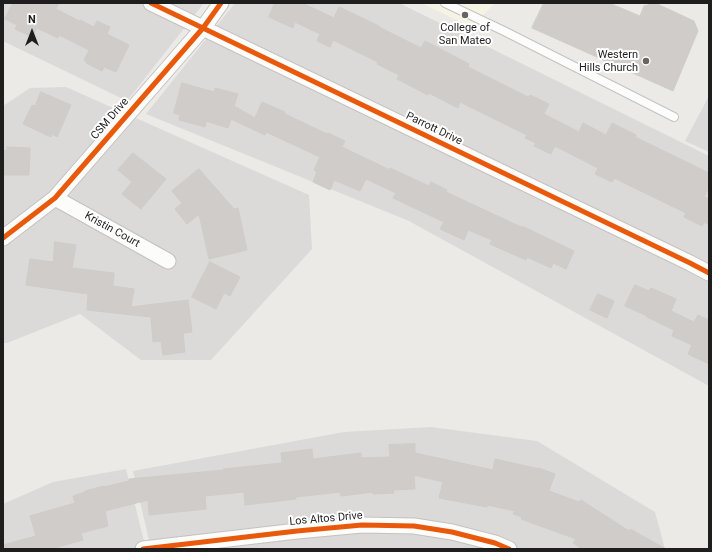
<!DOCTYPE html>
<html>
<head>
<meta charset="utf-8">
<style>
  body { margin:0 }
  #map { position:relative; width:712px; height:552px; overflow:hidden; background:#eceae7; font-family:Roboto,sans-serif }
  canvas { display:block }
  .frame { position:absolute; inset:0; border:4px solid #1e1e1e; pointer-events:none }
  .north { position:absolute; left:12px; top:12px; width:40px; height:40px; -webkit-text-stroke:3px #fff; paint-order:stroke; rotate:0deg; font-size:11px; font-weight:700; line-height:16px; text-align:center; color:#1e1e1e }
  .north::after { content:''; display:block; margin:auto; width:14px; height:18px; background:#1e1e1e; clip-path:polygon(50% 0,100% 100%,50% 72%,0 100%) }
</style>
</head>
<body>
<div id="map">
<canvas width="712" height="552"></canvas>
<div class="frame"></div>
<div class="north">N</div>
</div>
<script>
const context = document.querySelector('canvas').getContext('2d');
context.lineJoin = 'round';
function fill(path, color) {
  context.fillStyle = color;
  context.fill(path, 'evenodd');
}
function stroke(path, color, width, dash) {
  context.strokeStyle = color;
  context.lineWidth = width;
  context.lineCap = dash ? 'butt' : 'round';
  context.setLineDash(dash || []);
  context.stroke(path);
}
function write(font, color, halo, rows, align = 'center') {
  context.font = font + ' Roboto,sans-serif';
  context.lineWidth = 4;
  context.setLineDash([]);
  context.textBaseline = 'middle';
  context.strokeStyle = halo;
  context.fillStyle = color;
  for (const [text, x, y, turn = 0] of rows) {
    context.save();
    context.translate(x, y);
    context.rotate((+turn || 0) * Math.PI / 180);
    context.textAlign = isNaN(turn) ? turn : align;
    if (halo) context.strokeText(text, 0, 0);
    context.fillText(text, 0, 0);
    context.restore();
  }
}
fill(new Path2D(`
  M3,3H204L127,101L3,41Z
  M235,3H399L709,156V386L409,221L146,114Z
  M66,87L309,195L312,249L211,360H141L80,314L7,343H3V106L30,88Z
  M709,96V152L685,141Z
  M431,427L537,441L655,512L665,549H151L133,471L344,432Z
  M126,469L146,549H3V504L53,482Z`), '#dbdad8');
fill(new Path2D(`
  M421,3H495L471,27Z`), '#f5f3e3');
const building = new Path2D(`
  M13,3H59L56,9L79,21L80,20L94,27L97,21L110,27L107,34L129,45L116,72L104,67L102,71L86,63L87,62L84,60L89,50L59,35L58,38L37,28L32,37L15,29L17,25L5,19Z
  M275,3H302L334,18L339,7L379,26V27L421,48L425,41L469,64L468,67L528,97L530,95L549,104L544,114L579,132L583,123L606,135L612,123L636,135L635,137L709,173V187L704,197L709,199V225L704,222L702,226L684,217L686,213L614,178L612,182L595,174L598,168L555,146L551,154L534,146L536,143L525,138L527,135L460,102L458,108L429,93L428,95L397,79L399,75L377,64L378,62L333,40L330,47L317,41L320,34L295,22L293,28L269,17Z
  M544,3H609L640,16L644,6L655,3L694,21L698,31L673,91L532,28Z
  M182,83L214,92L215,88L238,94L234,106L255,118L262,102L285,112V114L327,134L328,133L345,141L342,147L390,170V168L429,186L431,182L447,190L446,192L521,227L522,226L574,251L566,269L553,263L551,268L527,257L526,260L490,244L492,240L468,230L464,240L440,229L444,222L393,198L396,193L366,179L360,191L334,180L330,190L313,182L317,172L314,170L320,157L266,132L265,135L231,119L228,128L206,121L205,127L179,120L180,115L174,113Z
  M41,92L71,105L57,137L52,134L51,137L23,124L32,105L35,106Z
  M7,147L30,148L29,175H3V150L7,151Z
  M133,153L166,179L141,209L122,194L132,182L118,170Z
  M199,169L234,209L238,208L247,250L209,259L199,214L187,224L175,209L182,203L172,191Z
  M55,242L76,245L72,268L114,273L113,286L134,289L131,307L188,300L192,332L183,333L185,352L163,355L161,341L153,342L151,317L87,310L88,294L26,285L30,259L53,262Z
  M210,262L240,277L230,296L224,293L216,309L192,297Z
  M635,285L649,291L651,288L676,299L671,311L694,322L698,315L709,320V364L688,354L692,345L672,336L674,330L647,317V316L625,306Z
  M598,294L614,301L607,318L590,310Z
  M415,444V453L493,470L495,459L539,469V468L555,474L549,491L579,502L581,500L629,531L630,529L666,549H582L573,543L576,539L521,519L522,517L513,514L515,511L487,505V507L439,498L443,482L414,475L415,489L393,490L394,493L373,494V492L341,496L340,492L296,497V499L245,505L244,492L205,496L206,509L149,515L148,500L105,511L108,526L81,533L83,540L51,549H4L3,545L36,536L30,516L75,503L73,496L85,492V491L104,486V487L129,481V479L224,470L223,469L282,463L281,453L312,449L313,459L361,453V458L390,457L389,445Z`);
fill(building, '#cfccca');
stroke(building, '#cfccc8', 1);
const service = new Path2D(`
  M445,3L504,31L674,117`);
const minor = new Path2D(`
  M151,3L690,263L709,273
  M55,198L168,261
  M3,238L55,198L203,28L221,3
  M143,549L297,531L362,525L414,526L452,532L495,543L509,549`);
stroke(service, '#c3c2c1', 10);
stroke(minor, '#c3c2c1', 17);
stroke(service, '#fcfcfb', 8);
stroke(minor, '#fcfcfb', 15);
stroke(new Path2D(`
  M151,3L690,263L709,273
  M3,238L55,198L203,28L221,3
  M143,549L297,531L362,525L414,526L452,532L495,543L509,549`), '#e8590c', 5);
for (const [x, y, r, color] of [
  [465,15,4,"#666564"],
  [646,61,4,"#666564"]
]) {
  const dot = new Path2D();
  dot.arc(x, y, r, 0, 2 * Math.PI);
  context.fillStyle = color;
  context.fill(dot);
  stroke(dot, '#fff', 1.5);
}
write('11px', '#1e1e1e', '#fff', [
  ["College of",465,28],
  ["San Mateo",465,41],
  ["Western",638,55,"right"],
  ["Hills Church",638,68,"right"]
]);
write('11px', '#1e1e1e', '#fff', [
  ["CSM Drive",110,119,-49],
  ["Parrott Drive",434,129,26],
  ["Kristin Court",112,230,29],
  ["Los Altos Drive",326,519,-5]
]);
</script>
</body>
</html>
